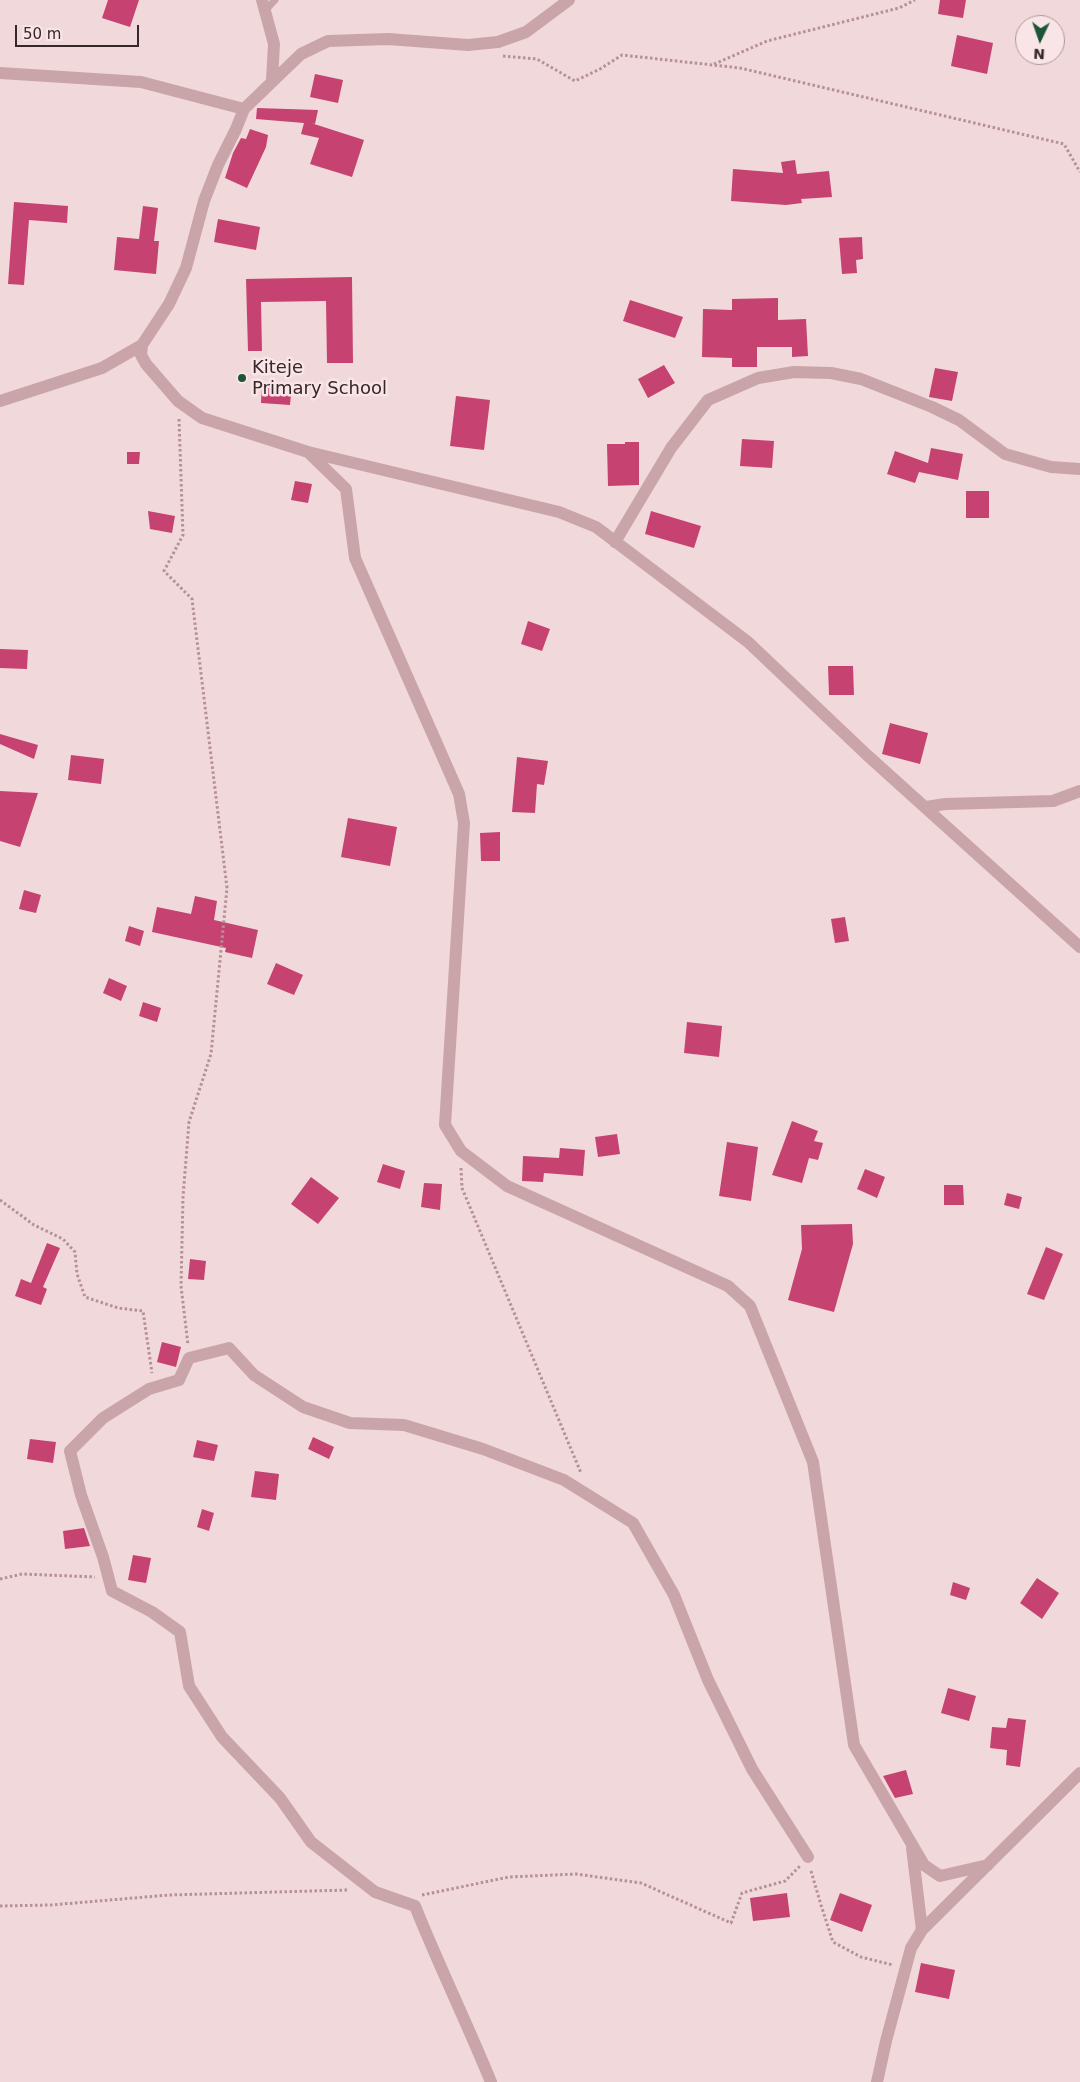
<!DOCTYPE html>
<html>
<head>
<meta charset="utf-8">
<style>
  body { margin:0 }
  #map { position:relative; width:1080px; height:2082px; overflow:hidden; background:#f1d9db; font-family:"DejaVu Sans",sans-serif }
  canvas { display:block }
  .north { position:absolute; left:1015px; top:15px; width:50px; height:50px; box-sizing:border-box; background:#f9e5e7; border:1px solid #ab999c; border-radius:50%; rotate:183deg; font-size:14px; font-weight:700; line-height:20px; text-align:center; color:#35272b }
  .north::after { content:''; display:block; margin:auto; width:18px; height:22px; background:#1c5637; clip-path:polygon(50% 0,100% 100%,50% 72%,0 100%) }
  .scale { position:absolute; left:15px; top:25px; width:124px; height:22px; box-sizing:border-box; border:2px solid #35272b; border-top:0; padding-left:6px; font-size:15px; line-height:18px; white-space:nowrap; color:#35272b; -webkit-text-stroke:4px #f9e5e7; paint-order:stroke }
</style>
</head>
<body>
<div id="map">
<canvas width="1080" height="2082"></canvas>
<div class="north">N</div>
<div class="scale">50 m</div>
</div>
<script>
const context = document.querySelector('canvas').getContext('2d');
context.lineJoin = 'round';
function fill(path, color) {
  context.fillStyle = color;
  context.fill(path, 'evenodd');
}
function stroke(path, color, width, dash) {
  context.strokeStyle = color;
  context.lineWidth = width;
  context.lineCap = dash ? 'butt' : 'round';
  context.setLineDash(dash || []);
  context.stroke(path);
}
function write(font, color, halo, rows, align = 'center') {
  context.font = font + ' "DejaVu Sans",sans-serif';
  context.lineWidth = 5;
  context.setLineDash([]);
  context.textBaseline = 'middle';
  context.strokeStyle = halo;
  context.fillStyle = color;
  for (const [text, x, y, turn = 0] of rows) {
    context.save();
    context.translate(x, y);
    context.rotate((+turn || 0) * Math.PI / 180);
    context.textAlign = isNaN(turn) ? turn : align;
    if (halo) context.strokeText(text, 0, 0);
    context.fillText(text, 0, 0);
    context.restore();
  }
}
fill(new Path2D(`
  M108,0H139L130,27L102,18Z
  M940,0H966L963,18L938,14Z
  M957,35L993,43L987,74L951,66Z
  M315,74L343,80L338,103L310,97Z
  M257,108L318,110L315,124L311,123L364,140L352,177L310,164L319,138L301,134L304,123L256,119Z
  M250,129L268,135L266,147L247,188L225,178L233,153L241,138L246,139Z
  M795,160L797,174L829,171L832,197L801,199L802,203L786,205L731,201L733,169L783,173L781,162Z
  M14,202L68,206L67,223L29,220L24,285L8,284Z
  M143,206L158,208L154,241H159L156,274L114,270L117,237L139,239Z
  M218,219L260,227L256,250L214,242Z
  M862,237L863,259L856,260L857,273L842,274L839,238Z
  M352,277L353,363H327L326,301L261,302L262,351H248L246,279Z
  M778,298V320L806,319L808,356L792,357V347H757V367H732V358L702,357L703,309L732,310V299Z
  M630,300L683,317L675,338L623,321Z
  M664,365L675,383L648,398L638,379Z
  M935,368L958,372L952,401L929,397Z
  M262,382L292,384L290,405L261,403Z
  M456,396L490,400L484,450L450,446Z
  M742,439L774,441L772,468L740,466Z
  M625,442H639V485L608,486L607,444H625Z
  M931,448L963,454L958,480L919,472L915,483L887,474L895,451L928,463Z
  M127,452H140L139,464H127Z
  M295,481L312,484L308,503L291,500Z
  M966,491H989V518H966Z
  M148,511L175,516L172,533L150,529Z
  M651,511L701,526L694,548L645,534Z
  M528,621L550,629L542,651L521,644Z
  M0,649L28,650L27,669L0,668Z
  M828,666H853L854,695H829Z
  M890,723L928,733L920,764L882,754Z
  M0,734L38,745L34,759L0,744Z
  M71,755L104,759L101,784L68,780Z
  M517,757L548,761L544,785L537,784L535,813L512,812Z
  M0,791L38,793L20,847L0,841Z
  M348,818L397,827L390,866L341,857Z
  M500,832V861H481L480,833Z
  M24,890L41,895L36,913L19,909Z
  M195,896L217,901L214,920L258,930L252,958L225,952L226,948L152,932L157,907L191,914Z
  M845,917L849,941L835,943L831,919Z
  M129,926L144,931L140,946L125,941Z
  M276,963L303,975L294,995L267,984Z
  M109,978L127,986L121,1001L103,993Z
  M143,1002L161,1008L157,1022L139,1016Z
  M687,1022L722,1026L719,1057L684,1053Z
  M792,1121L818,1131L814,1141L823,1143L818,1160L809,1158L802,1183L772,1175Z
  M617,1134L620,1154L598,1157L595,1137Z
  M727,1142L758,1147L751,1201L719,1196Z
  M560,1148L585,1150L583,1176L544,1173L543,1182L522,1181L523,1156L559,1158Z
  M383,1164L405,1171L400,1189L377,1182Z
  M865,1169L885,1177L877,1198L857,1189Z
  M311,1177L339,1198L318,1224L291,1204Z
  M424,1183L442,1184L440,1210L421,1207Z
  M944,1185H963L964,1205H944Z
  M1007,1193L1022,1197L1019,1209L1004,1205Z
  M852,1224L853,1244L834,1312L788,1300L802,1249L801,1225Z
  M47,1243L60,1248L43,1287L47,1289L41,1305L15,1296L21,1279L31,1283Z
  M1046,1247L1063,1254L1044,1300L1027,1294Z
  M190,1259L206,1261L204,1280L188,1279Z
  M162,1342L181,1347L176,1367L157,1362Z
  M313,1437L334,1447L329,1459L308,1449Z
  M30,1439L56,1442L53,1463L27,1459Z
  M197,1440L218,1445L214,1461L193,1457Z
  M255,1471L279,1474L276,1500L251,1497Z
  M202,1509L214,1513L209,1531L197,1527Z
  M84,1528L90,1546L65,1549L63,1531Z
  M133,1555L151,1558L146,1583L128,1580Z
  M1037,1578L1059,1593L1042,1619L1020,1603Z
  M953,1582L970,1588L966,1600L950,1595Z
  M948,1688L976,1696L969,1721L941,1713Z
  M1008,1718L1026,1720L1020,1767L1006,1765L1007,1750L990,1748L992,1727L1006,1728Z
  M906,1770L913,1794L895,1798L883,1776Z
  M787,1893L790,1917L753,1921L750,1898Z
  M840,1893L872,1905L862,1932L830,1920Z
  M921,1963L955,1970L949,1999L915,1992Z`), '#c64271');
stroke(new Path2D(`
  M503,56L537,59L575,81L600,69L622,55L740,68L1064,144L1080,172
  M714,64L767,41L899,8L915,0
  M179,419L183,535L164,571L192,599L227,888L211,1054L189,1122L183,1197L181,1286L188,1345
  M461,1168L462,1188L581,1473
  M0,1200L34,1225L63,1239L75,1252L77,1274L85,1297L118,1308L143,1311L152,1373
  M0,1579L22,1574L95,1577
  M811,1871L821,1905L833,1942L861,1957L893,1965
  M422,1895L509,1877L576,1874L641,1883L731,1923L742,1893L785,1881L800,1866
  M0,1906L51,1905L169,1895L348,1890`), '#b59096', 3, [2.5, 2.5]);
stroke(new Path2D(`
  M265,11L275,0`), '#c9a5aa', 7);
stroke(new Path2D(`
  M262,0L274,44L272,80
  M0,73L141,82L244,109
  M142,345L169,304L186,268L204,201L218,165L236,129L244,109L301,54L328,41L388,39L468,45L498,42L526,32L569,0
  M0,401L102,368L142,345L141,355L146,364L178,401L202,418L308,452L559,512L596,527L748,642L867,755L1080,947
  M308,452L346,489L355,558L459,794L464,823L445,1125L461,1151L507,1186L728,1286L750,1306L813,1462L854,1745L924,1865L940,1876L988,1865
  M615,542L671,448L708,400L758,378L794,372L831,373L861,379L932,407L959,420L1005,454L1051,467L1080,469
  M926,807L945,804L1053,801L1080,791
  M912,1848L922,1930
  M491,2082C467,2023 439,1966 415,1906L375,1892L311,1842L280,1798L222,1737L189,1686L180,1632L152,1612L112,1591L103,1557L81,1495L70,1451L103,1418L149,1389L179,1380L189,1358L229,1348L254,1375L303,1407L350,1423L404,1425L483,1449L564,1480L633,1523L674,1595L708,1680L752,1769L808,1857
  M877,2082L886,2041L911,1948L922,1930L1080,1773`), '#c9a5aa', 12);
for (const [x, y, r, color] of [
  [242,378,5,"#1c5637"]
]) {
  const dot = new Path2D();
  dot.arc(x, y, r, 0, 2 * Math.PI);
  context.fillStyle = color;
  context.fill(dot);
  stroke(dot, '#f9e5e7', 2);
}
write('18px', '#35272b', '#f9e5e7', [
  ["Kiteje",252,368],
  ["Primary School",252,389]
], 'left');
</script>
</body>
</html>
